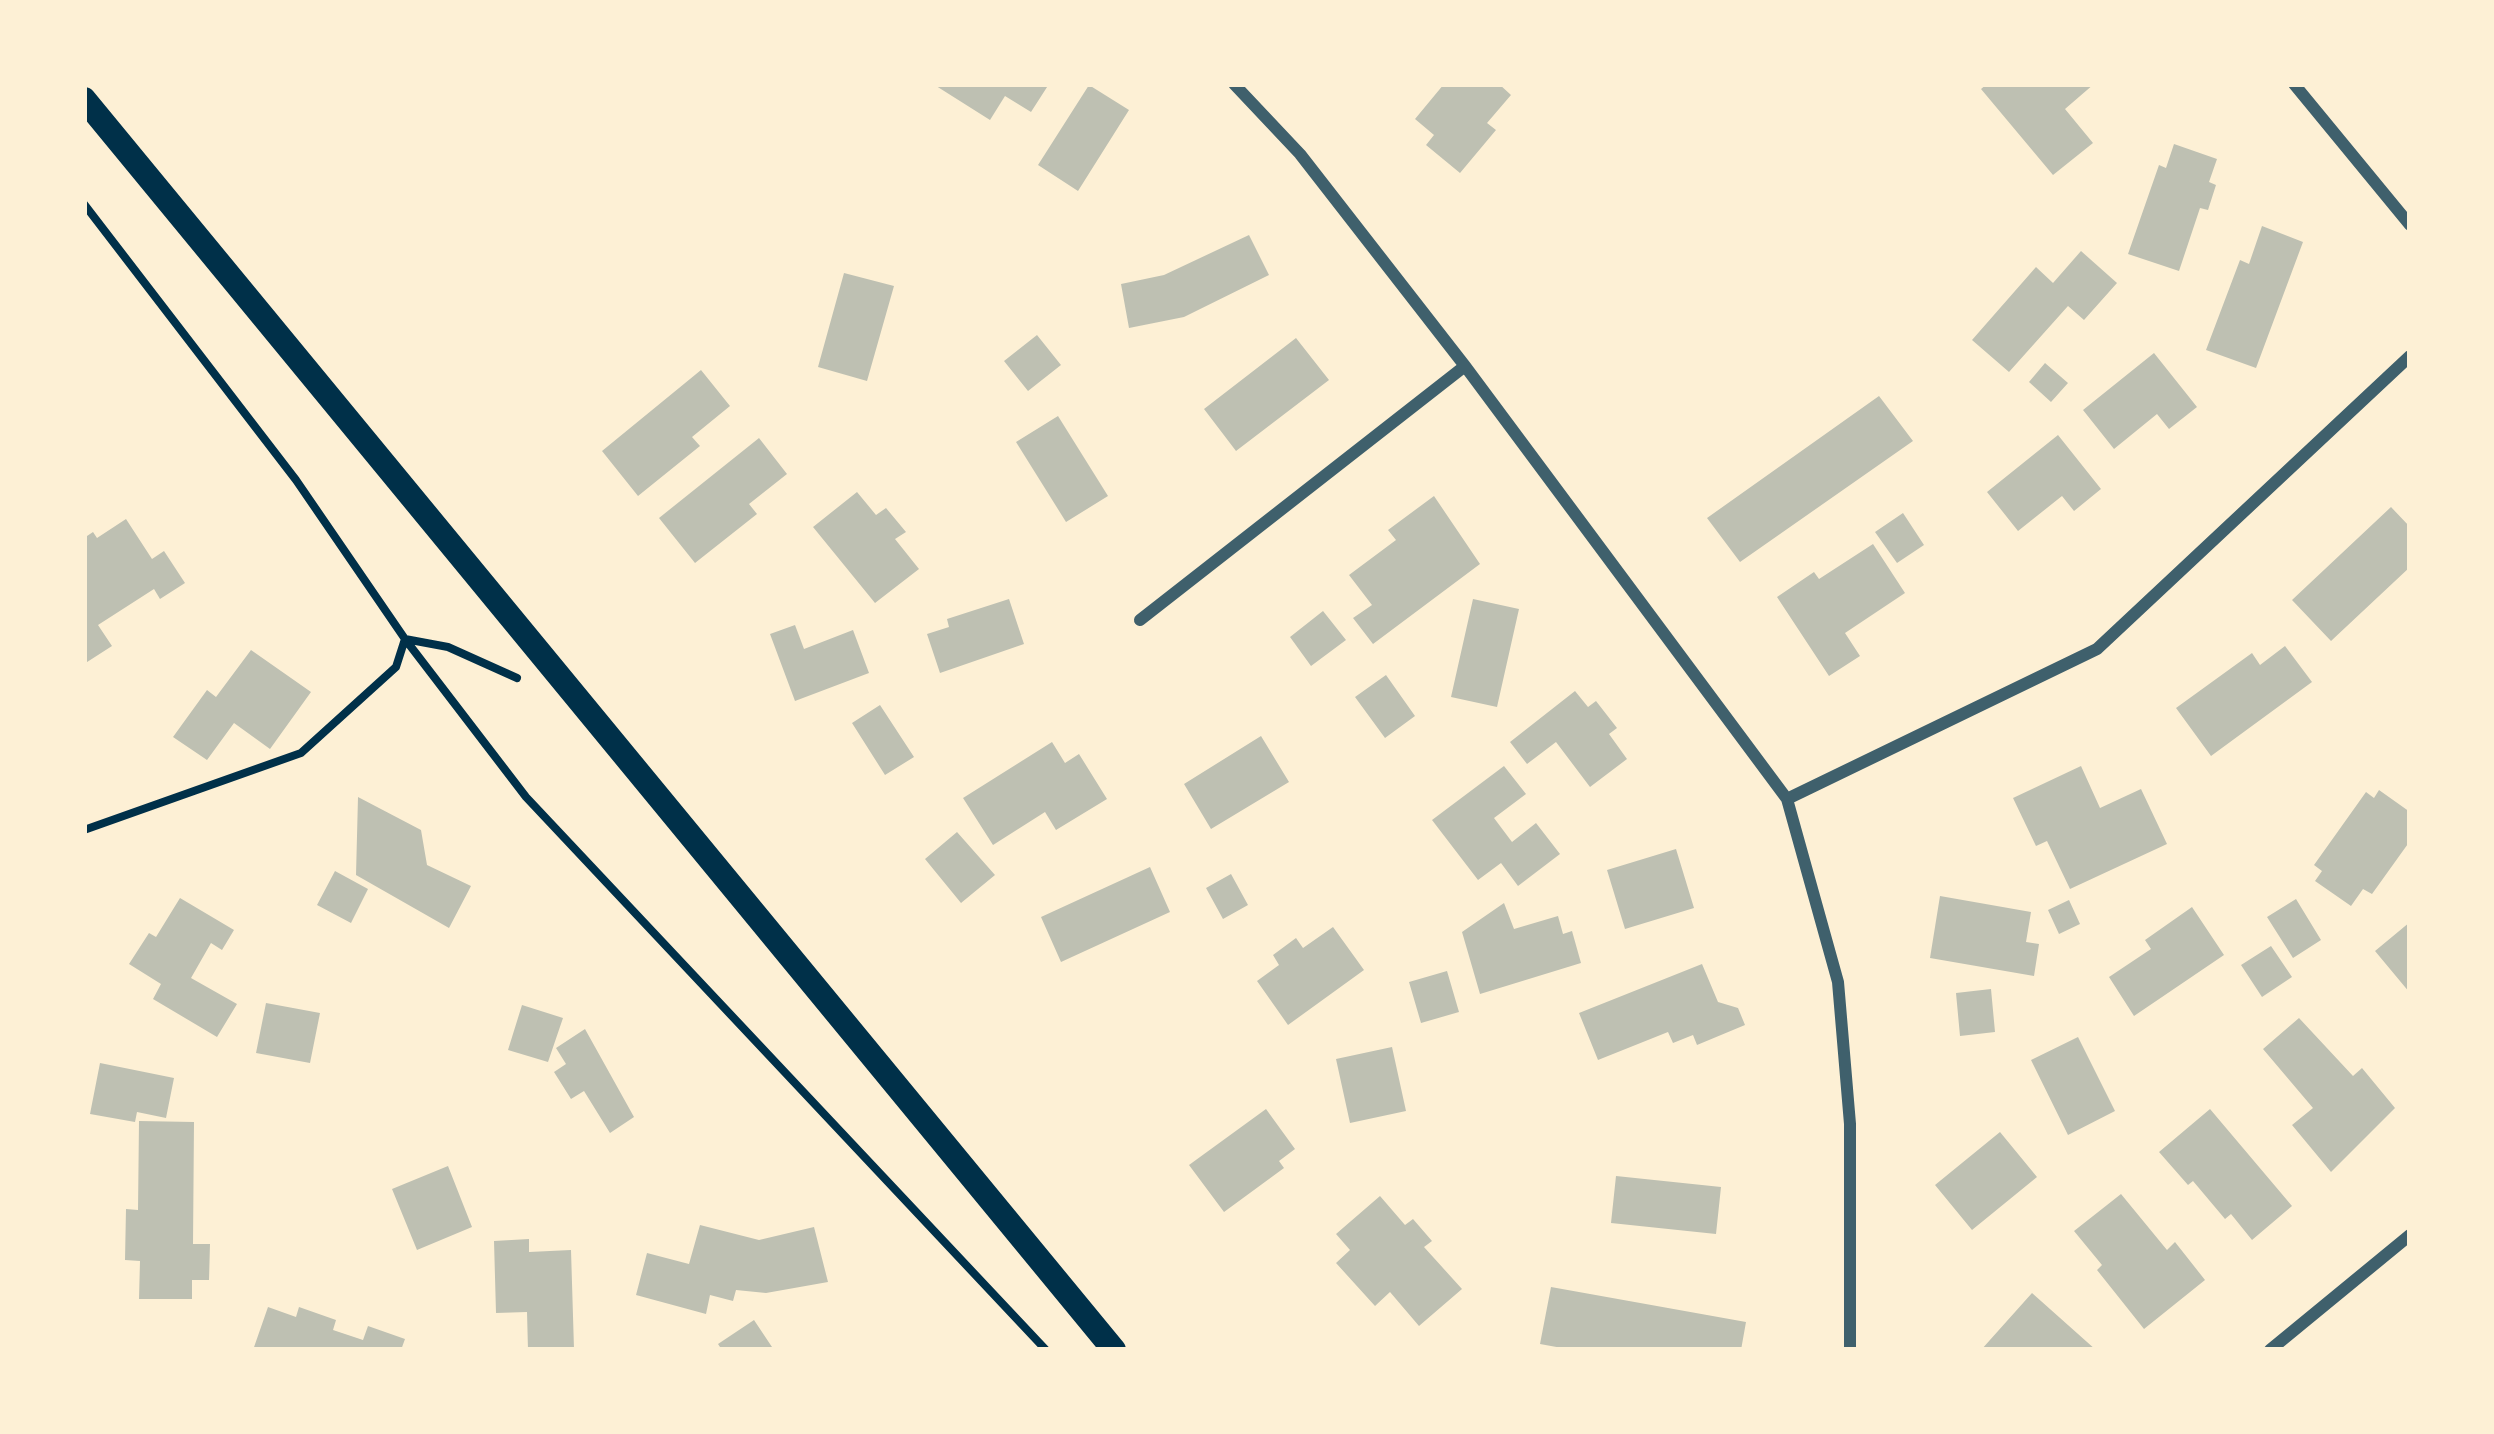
<!DOCTYPE html>
<html>
<head>
<meta charset="utf-8">
<style>
  body { margin:0 }
  #map { position:relative; width:2494px; height:1434px; overflow:hidden; background:#fdf0d5; font-family:"DM Sans",sans-serif }
  canvas { display:block }
  .frame { position:absolute; inset:0; border:87px solid #fdf0d5; pointer-events:none }
</style>
</head>
<body>
<div id="map">
<canvas width="2494" height="1434"></canvas>
<div class="frame"></div>
</div>
<script>
const context = document.querySelector('canvas').getContext('2d');
context.lineJoin = 'round';
function fill(path, color) {
  context.fillStyle = color;
  context.fill(path, 'evenodd');
}
function stroke(path, color, width, dash) {
  context.strokeStyle = color;
  context.lineWidth = width;
  context.lineCap = dash ? 'butt' : 'round';
  context.setLineDash(dash || []);
  context.stroke(path);
}
fill(new Path2D(`
  M933,84H1049L1031,112L1005,96L990,120Z
  M1444,84H1499L1511,95L1487,123L1496,130L1460,173L1426,145L1434,135L1415,119Z
  M1987,84H2094L2065,109L2093,143L2053,175L1981,89Z
  M1089,85L1129,110L1078,191L1038,165Z
  M2174,144L2217,159L2209,182L2216,185L2208,210L2200,208L2179,271L2128,254L2159,165L2166,168Z
  M2262,226L2303,242L2256,368L2206,350L2240,260L2249,264Z
  M1249,235L1269,275L1184,317L1129,328L1121,284L1164,275Z
  M2081,251L2117,283L2084,320L2068,306L2009,372L1972,340L2036,267L2053,283Z
  M844,273L894,286L867,381L818,367Z
  M1037,335L1061,365L1028,391L1004,361Z
  M1296,338L1329,380L1236,451L1204,409Z
  M2154,353L2197,407L2169,429L2157,414L2114,449L2083,410Z
  M2045,363L2068,383L2051,402L2029,382Z
  M701,370L730,406L692,437L700,446L638,496L602,451Z
  M1879,396L1913,441L1740,562L1707,518Z
  M1058,416L1108,496L1066,522L1016,442Z
  M2058,435L2101,489L2074,511L2062,496L2018,531L1987,492Z
  M759,438L787,474L749,504L757,514L695,563L659,518Z
  M857,492L876,515L886,508L906,532L895,539L919,569L875,603L813,527Z
  M1434,496L1480,564L1373,644L1353,618L1372,605L1349,575L1396,540L1388,530Z
  M2391,507L2410,527V567L2331,641L2292,600Z
  M1903,513L1924,545L1897,563L1875,532Z
  M126,519L152,559L164,551L185,583L160,599L154,589L98,625L112,646L84,664V538L93,532L97,538Z
  M1873,544L1905,593L1845,633L1860,656L1829,676L1777,597L1814,572L1819,579Z
  M1009,599L1024,644L940,673L927,634L949,627L947,619Z
  M1473,599L1519,609L1497,707L1451,697Z
  M1323,611L1346,640L1311,666L1290,637Z
  M795,625L804,649L853,630L869,673L795,701L770,634Z
  M2285,646L2312,682L2211,756L2176,708L2252,653L2260,665Z
  M251,650L311,692L270,749L234,723L207,760L173,737L207,690L216,697Z
  M1386,675L1415,716L1385,738L1355,697Z
  M1575,691L1588,707L1596,701L1617,728L1609,734L1627,759L1590,787L1556,742L1527,764L1510,742Z
  M880,705L914,757L885,775L852,723Z
  M1261,736L1289,782L1211,829L1184,784Z
  M1052,742L1065,763L1079,754L1107,799L1056,830L1045,812L993,845L963,798Z
  M1504,766L1526,794L1494,818L1512,842L1536,823L1560,854L1518,886L1501,863L1478,880L1432,820Z
  M2081,766L2100,808L2141,789L2167,844L2070,889L2047,841L2036,846L2013,798Z
  M2379,790L2410,812V841L2372,894L2363,889L2351,906L2315,881L2322,871L2314,865L2366,792L2374,798Z
  M358,797L421,830L427,865L471,886L449,928L356,875Z
  M957,832L995,875L961,903L925,859Z
  M1676,849L1694,908L1625,929L1607,870Z
  M1150,867L1170,912L1061,962L1041,917Z
  M335,871L368,889L351,923L317,905Z
  M1231,874L1248,905L1223,919L1206,888Z
  M1940,896L2031,912L2026,942L2039,944L2034,976L1930,958Z
  M180,898L234,930L222,950L211,943L191,978L237,1004L217,1037L153,999L161,984L129,964L149,933L156,937Z
  M2296,899L2321,940L2293,958L2267,917Z
  M2069,900L2080,924L2059,934L2048,910Z
  M1504,903L1514,929L1558,916L1563,934L1572,931L1581,963L1480,994L1462,932Z
  M2192,907L2224,955L2134,1016L2109,977L2151,949L2145,940Z
  M2410,922V993L2375,951Z
  M1333,927L1364,970L1288,1025L1257,981L1279,965L1273,955L1296,938L1303,948Z
  M2271,946L2292,977L2262,997L2241,965Z
  M1702,964L1718,1002L1738,1008L1745,1025L1697,1045L1693,1035L1673,1043L1668,1032L1598,1060L1579,1013Z
  M1447,971L1459,1012L1421,1023L1409,982Z
  M1991,989L1995,1032L1960,1036L1956,993Z
  M266,1003L320,1013L310,1063L256,1053Z
  M522,1005L563,1018L548,1062L508,1050Z
  M2299,1018L2353,1076L2362,1068L2395,1108L2331,1172L2292,1125L2313,1108L2263,1049Z
  M585,1029L634,1117L610,1133L584,1091L571,1099L554,1072L566,1064L556,1048Z
  M2078,1037L2115,1111L2068,1135L2031,1060Z
  M1392,1047L1406,1111L1350,1123L1336,1059Z
  M100,1063L174,1078L166,1118L137,1112L135,1122L90,1114Z
  M1266,1109L1295,1149L1279,1161L1284,1168L1224,1212L1189,1165Z
  M2210,1109L2292,1206L2252,1240L2231,1214L2225,1219L2193,1181L2188,1185L2159,1152Z
  M139,1121L194,1122L193,1244H210L209,1280H192V1299H139L140,1261L125,1260L126,1209L138,1210Z
  M2000,1132L2037,1177L1972,1230L1935,1185Z
  M448,1166L472,1227L417,1250L392,1189Z
  M1616,1176L1721,1187L1716,1234L1611,1223Z
  M2121,1194L2167,1250L2175,1242L2205,1280L2144,1329L2097,1270L2102,1265L2074,1231Z
  M1380,1196L1405,1225L1413,1219L1432,1241L1424,1247L1462,1289L1419,1326L1390,1292L1375,1306L1336,1263L1350,1250L1336,1234Z
  M700,1225L759,1240L814,1227L828,1282L766,1293L736,1290L733,1301L710,1295L706,1314L636,1295L647,1253L689,1264Z
  M529,1239V1252L571,1250L574,1349L528,1350L527,1312L496,1313L494,1241Z
  M1551,1287L1746,1322L1741,1350H1573L1540,1344Z
  M2032,1293L2096,1350H1981Z
  M268,1307L296,1317L299,1307L336,1320L333,1330L363,1340L368,1326L405,1339L401,1350H253Z
  M754,1320L774,1350H722L718,1344Z`), '#bec0b2');
stroke(new Path2D(`
  M84,204L296,480L405,639L526,797L1046,1350
  M84,830L301,753L396,667L405,639L448,647L517,678`), '#003049', 8);
stroke(new Path2D(`
  M1234,84L1300,154L1465,366L1787,799L1838,982L1850,1124V1350
  M2294,84L2410,225
  M1140,620L1465,366
  M1787,799L2097,649L2410,356
  M2270,1350L2410,1235`), '#3f606c', 12);
stroke(new Path2D(`
  M84,99L1114,1350`), '#003049', 24);
</script>
</body>
</html>
